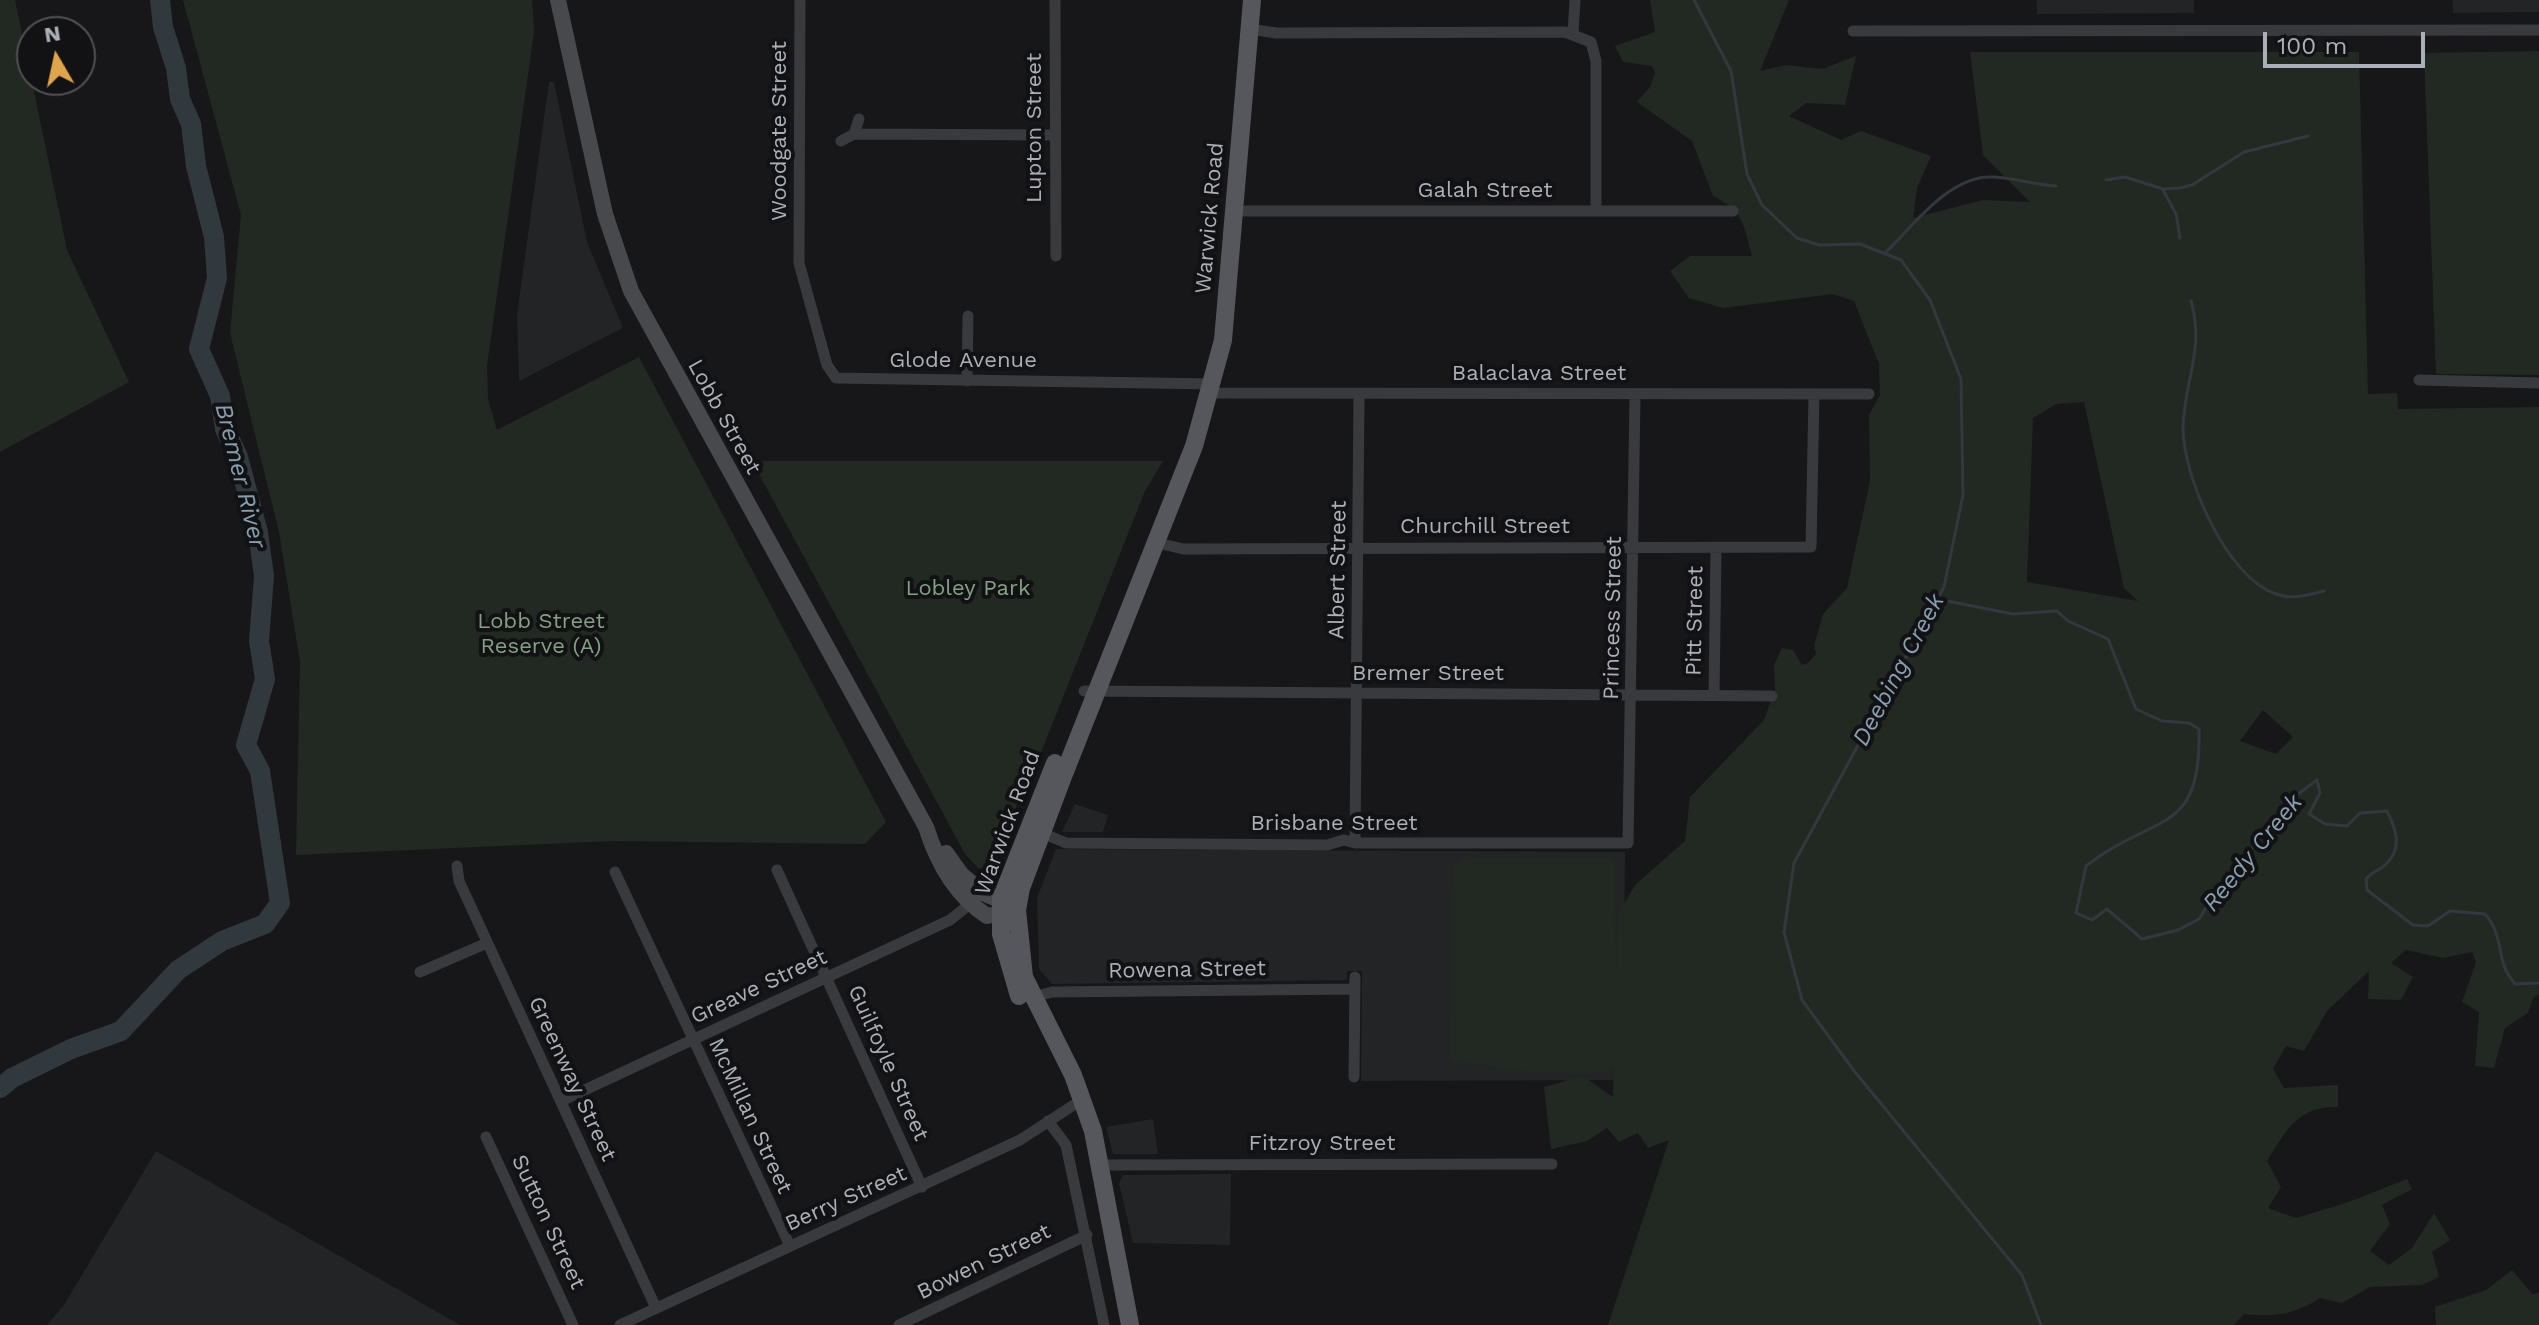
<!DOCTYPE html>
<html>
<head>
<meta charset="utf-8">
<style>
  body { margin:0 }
  #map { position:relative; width:2539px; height:1325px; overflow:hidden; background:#171719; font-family:"Work Sans",sans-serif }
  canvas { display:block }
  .north { position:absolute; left:16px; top:16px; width:80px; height:80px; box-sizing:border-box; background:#121214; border:2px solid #4f5155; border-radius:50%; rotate:351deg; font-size:22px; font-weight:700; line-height:32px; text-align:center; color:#abafb7 }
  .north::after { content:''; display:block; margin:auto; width:28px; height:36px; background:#dea54b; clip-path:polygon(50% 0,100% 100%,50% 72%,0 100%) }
  .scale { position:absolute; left:2263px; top:32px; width:162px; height:36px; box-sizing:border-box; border:4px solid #abafb7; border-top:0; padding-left:10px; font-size:24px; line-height:28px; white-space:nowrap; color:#abafb7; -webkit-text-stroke:6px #121214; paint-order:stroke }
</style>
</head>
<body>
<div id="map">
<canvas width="2539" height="1325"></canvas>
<div class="north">N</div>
<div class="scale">100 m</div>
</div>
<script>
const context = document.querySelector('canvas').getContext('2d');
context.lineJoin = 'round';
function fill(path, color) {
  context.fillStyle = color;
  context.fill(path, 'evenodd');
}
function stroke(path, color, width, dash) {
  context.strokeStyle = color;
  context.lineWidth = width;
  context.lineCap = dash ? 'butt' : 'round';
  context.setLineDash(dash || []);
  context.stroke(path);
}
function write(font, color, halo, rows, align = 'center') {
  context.font = font + ' "Work Sans",sans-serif';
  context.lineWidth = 8;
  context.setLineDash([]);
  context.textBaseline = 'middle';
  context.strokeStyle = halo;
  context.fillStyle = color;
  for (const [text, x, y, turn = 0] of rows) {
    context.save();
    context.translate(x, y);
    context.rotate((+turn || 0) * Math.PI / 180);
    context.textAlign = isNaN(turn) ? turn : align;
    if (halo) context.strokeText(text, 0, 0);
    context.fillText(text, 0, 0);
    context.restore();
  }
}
fill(new Path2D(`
  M2037,0H2194V13L2037,14Z
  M2453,0H2539V12L2453,13Z
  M549,82H554L587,242L623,328L519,381L517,315Z
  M1075,804L1108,815L1103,832H1062Z
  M1056,849L1625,852L1623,1080L1361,1081L1362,971H1347V980L1052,984L1039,969L1037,898Z
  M1153,1119L1158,1154H1113L1106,1127Z
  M156,1151L460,1325H47L64,1305Z
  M1231,1174L1230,1245L1133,1243L1119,1183L1123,1175Z`), '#232426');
fill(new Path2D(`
  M0,0H15L67,250L129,382L0,452Z
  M183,0H532L534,32L487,366L488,399L497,430L639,357L886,822L865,844L614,841L296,855L300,662L279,532L230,333L241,215Z
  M1650,0H1789L1760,71L1786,65L1822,69L1856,56L1845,105L1806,103L1789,116L1841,140L1861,131L1931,156L1917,188L1913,218L1983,200L2030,202L1983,155L1970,52H2359L2368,394L2397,393L2398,409L2539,407V994L2533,998L2528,1013L2505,1028L2494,1068L2475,1066L2479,1012L2462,1002L2476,962L2472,952L2443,958L2406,950L2391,963L2413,977L2401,1000L2368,999L2369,971L2327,1011L2304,1051L2286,1046L2273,1069L2284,1088L2338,1085V1107C2298,1105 2286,1131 2267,1161L2281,1187L2268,1208L2296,1218L2346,1203L2407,1179L2412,1189L2382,1205L2390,1224L2370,1251L2389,1265L2412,1248L2434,1213L2450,1240L2432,1252L2439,1277L2422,1285L2370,1287L2342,1303L2320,1298C2295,1315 2273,1317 2244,1314L2234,1325H1608L1669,1140L1648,1148L1638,1133L1619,1142L1607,1128L1587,1141L1551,1149L1544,1087L1583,1076L1613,1097L1614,1067L1607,1073H1538L1450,1060L1453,866L1467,858H1611L1615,868L1616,984L1618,915L1635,885L1685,841L1690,797L1764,720L1775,690L1774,665L1782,648L1793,650L1802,665L1808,663L1816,654L1814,646L1823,614L1847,588L1870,481L1869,415L1880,395L1879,364L1854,301L1833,294L1723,308L1689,298L1670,271L1690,256H1752C1744,225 1744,212 1713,196L1692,141L1637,102L1650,87L1655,73L1652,66L1623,62L1615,46L1655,32ZM2084,402L2124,588L2138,601L2027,582L2033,418L2056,404ZM2263,710L2293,737L2276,754L2240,741Z
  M2539,51V375L2436,374L2424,53Z
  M752,461H1163L1145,491L1032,775L983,873L965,854Z
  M2512,1270L2532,1294L2539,1293V1325H2436L2435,1307L2486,1290Z`), '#222922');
stroke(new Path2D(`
  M1694,0L1731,71L1747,174L1762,205L1797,238L1819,245L1860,244L1901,260L1930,300L1961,379L1963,495L1944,587L1794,863L1784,932L1802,1000L1855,1072L2022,1275L2041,1325
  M2106,180L2125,177L2163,189L2180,188L2192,185L2244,152L2308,136
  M2163,190L2176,214L2180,238
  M1885,253C1914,225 1950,174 1994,177C2015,178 2035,185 2056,186
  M2191,301C2205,350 2184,381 2183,428C2183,477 2227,578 2276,594C2292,600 2308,595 2324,591
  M1937,599L2013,614L2057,611L2068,621L2108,639L2136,709L2162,721L2189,723L2199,729C2202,837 2155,812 2086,866L2076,913L2092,920L2107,909L2142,939L2178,930L2199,919L2218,889L2294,797L2317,780L2320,793L2309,814L2325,824L2347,826L2360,813L2387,811C2396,829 2403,848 2386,864C2380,870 2372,872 2366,879L2367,890L2413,925L2428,926L2450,911L2485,914C2506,938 2494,960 2515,984L2539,983`), '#31393e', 3);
stroke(new Path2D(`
  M0,1088L12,1078L71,1049L121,1031L178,970L222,941L265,924L280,903L260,771L246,745L265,679L259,641L264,576L258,532L238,457L225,429L220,396L199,349L217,278L214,237L196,166L191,124L180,99L176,68L163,27L160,0`), '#31393e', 20);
stroke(new Path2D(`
  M800,0L799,263L827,365L836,378L1213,384
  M1055,0L1056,256
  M1250,29L1276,33L1565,32L1591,42L1596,61V211
  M1853,31L2539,30
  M1573,34L1575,0
  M854,134L1055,135
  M841,141L854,134L859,119
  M1236,211H1733
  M2419,380L2539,383
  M967,381L968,316
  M1210,393L1869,394
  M1154,542L1183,549L1811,547L1814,394
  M1084,691L1772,696
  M1714,695L1716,549
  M1042,833L1066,843L1327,845L1344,840L1355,843H1628L1635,395
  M1355,843L1359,394
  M457,866L459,881L656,1308
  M777,870L922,1187
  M615,872L790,1246
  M420,972L487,943
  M1029,998L1052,992L1355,989
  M1354,1077L1355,977
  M561,1101L950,920L970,904
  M1048,1121L1066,1145L1104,1325
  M486,1137L573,1325
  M1097,1165L1552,1164
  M620,1325L1020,1140L1083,1099
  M899,1325L1087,1235`), '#393a3e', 11);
stroke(new Path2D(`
  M558,0L605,214L631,291L926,827C937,862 955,895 987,916L1014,911
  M946,853L961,874L983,893L1010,905`), '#47494d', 16);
stroke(new Path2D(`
  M1019,996L1001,934V899L1055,763
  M1130,1325L1093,1131L1073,1075L1024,977L1017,910L1021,888L1062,779L1194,446L1223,340L1252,0`), '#55575c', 18);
write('22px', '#abafb7', '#121214', [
  ["Lupton Street",1035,128,-90],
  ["Woodgate Street",780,131,-90],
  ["Galah Street",1485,191],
  ["Warwick Road",1210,218,-85],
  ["Glode Avenue",963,361],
  ["Balaclava Street",1539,374],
  ["Lobb Street",724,417,61],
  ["Churchill Street",1485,527],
  ["Albert Street",1338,570,-89],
  ["Princess Street",1613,618,-89],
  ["Pitt Street",1695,621,-89],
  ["Bremer Street",1428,674],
  ["Warwick Road",1008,823,-70],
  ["Brisbane Street",1334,824],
  ["Rowena Street",1187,970,-1],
  ["Greave Street",759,987,-25],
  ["Guilfoyle Street",888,1063,66],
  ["Greenway Street",572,1079,65],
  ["McMillan Street",750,1116,65],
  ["Fitzroy Street",1322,1144],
  ["Berry Street",846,1199,-24],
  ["Sutton Street",548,1222,65],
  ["Bowen Street",984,1262,-26]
]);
write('22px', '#84a085', '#121214', [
  ["Lobley Park",968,589],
  ["Lobb Street",541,622],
  ["Reserve (A)",541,647]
]);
write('italic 24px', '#869eae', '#121214', [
  ["Bremer River",240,476,76],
  ["Deebing Creek",1899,670,-62],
  ["Reedy Creek",2253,853,-51]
]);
</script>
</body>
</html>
